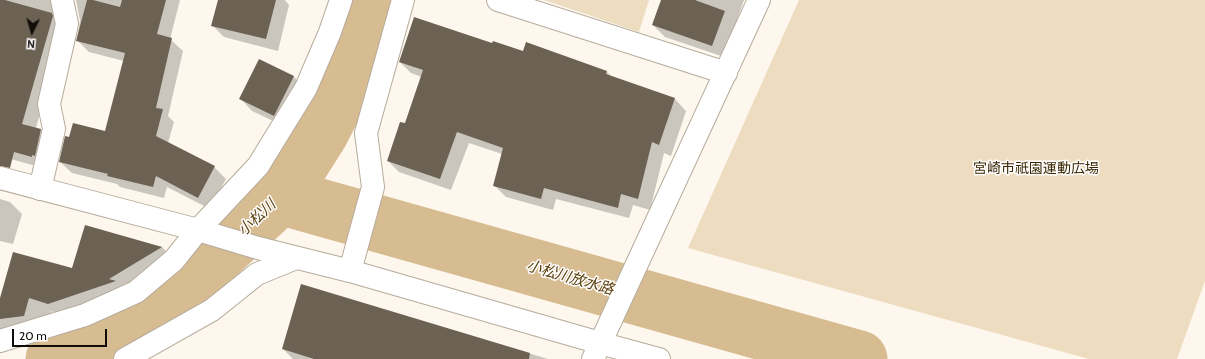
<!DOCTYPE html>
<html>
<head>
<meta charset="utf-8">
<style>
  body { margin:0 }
  #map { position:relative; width:1205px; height:359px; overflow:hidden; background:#fdf7ed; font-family:Cabin,sans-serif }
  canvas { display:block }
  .north { position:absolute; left:12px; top:12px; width:40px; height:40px; -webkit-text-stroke:3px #fff; paint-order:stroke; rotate:185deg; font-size:11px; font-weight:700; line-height:16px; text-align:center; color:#110d08 }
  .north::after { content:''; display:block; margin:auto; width:14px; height:18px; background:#110d08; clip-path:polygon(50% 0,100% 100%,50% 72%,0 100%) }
  .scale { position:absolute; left:12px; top:329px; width:95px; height:18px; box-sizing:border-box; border:2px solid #110d08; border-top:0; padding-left:5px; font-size:12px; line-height:14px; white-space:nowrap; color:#110d08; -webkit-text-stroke:3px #fff; paint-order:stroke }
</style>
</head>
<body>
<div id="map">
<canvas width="1205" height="359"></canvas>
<div class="north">N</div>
<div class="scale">20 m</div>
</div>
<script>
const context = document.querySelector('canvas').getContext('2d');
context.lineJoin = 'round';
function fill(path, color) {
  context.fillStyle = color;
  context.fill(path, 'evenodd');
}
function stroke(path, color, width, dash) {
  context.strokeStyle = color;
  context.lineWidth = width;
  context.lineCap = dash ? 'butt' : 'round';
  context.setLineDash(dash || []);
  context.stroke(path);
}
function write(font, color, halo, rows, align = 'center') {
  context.font = font + ' Cabin,"Noto Sans JP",sans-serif';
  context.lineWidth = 3;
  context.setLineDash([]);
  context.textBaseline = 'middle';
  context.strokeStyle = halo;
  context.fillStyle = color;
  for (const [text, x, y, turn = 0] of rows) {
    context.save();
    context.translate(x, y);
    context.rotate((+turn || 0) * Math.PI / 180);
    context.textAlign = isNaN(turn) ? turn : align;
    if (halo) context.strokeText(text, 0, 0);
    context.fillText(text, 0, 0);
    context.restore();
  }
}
fill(new Path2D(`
  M544,0H649L639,32Z
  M799,0H1205V281L1177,359H1089L688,248Z`), '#eedcc1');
fill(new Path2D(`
  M0,0H69L59,44L36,128L41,130L52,141L43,168L0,156Z
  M76,0H180L170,39L183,51L168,116L174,122L168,143L214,167L226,179L210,209L167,187L164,198L120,187L117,184L72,173L60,162L70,138L106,132L124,61L89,52L77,40L80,21Z
  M219,0H285L289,5L278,51L224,37L212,25Z
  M662,0H744L724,57L665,37L653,25Z
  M493,45L607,72L612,77L675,99L686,111L671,156L664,153L650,210L633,205L629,218L556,199L553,210L506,197L494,185L502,154L469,143L451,190L399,172L388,161L405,124L422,77L411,73L400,62Z
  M293,76L305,88L286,127L252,111L241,99Z
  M0,199L10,202L22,214L13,244L0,241Z
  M86,226L162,247L173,258L126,292L60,314L50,311L62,323L0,332V298L73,269Z
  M302,285L548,359H293L283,349Z`), '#0003');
stroke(new Path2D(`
  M280,196L859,359
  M54,359L66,355L156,300L202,269L280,196L320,133L346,82L370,0`), '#d8bc91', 57);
fill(new Path2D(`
  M0,0H5L52,13L53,16L22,124L41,129L35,156L32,155V157L14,152L10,168L0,166Z
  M87,0H93L120,7L122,0H166L157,34L172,38L156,108L163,109L156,136L215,166L198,198L156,176L153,187L107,176L108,174L59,162L65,136L69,137L73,123L105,131L125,53L76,41Z
  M218,0H276L266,39L211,26Z
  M661,0H695L725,11L712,46L652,25Z
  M414,17L492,43L493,41L523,51L526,42L607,71L606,74L675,98L659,145L652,142L638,199L621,194L618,208L544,188L541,199L493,186L503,148L457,132L440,179L387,161L400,122L405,123L423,70L399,62Z
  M259,59L294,76L274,116L239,99Z
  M85,225L162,247L109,279L116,281L48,304L29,298L24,316L0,319V298L13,252L72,268Z
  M301,284L530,353L529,359H314L282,349Z`), '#6c6254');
const minor = new Path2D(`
  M498,0L726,73
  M40,189L54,129L49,104L67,24L62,0
  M350,271L373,187L366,133L403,0
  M0,341L85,315L136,292L174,260L198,230L258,166L306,88L330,32L341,0
  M125,359L212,310L257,274L296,258
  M593,359L759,0`);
const tertiary = new Path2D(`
  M0,178L198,230L258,248L350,271L600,343L659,359`);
stroke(minor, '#b6ab9c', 24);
stroke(tertiary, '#b6ab9c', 24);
stroke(minor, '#fff', 22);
stroke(tertiary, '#fff', 22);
write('14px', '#392602', '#fff', [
  ["宮崎市祇園運動広場",1036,169]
]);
write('italic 15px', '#5d410c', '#fff', [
  ["小松川",257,218,-43],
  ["小松川放水路",570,278,16]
]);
</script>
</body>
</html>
